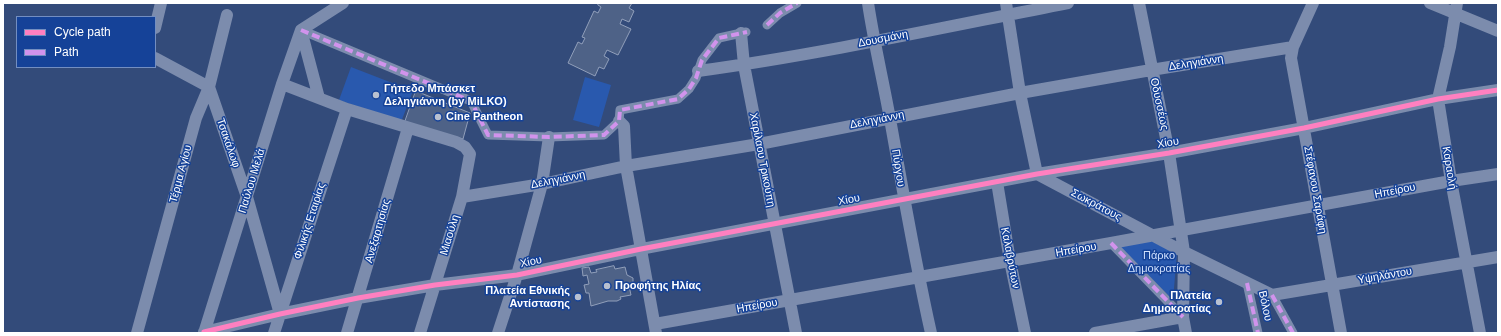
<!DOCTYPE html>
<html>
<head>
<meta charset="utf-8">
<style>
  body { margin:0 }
  #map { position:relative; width:1501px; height:336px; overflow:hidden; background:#334b7a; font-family:Arial,sans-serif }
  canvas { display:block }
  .frame { position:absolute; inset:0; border:4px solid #fff; pointer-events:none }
  .legend { position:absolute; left:16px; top:16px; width:140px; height:52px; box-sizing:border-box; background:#154298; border:1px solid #738ec1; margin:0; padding:5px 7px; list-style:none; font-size:12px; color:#fff }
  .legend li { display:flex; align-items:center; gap:8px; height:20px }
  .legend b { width:20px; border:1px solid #738ec1 }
</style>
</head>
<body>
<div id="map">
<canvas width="1501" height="336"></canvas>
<div class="frame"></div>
<ul class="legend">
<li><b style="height:5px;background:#ff80c0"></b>Cycle path</li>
<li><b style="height:5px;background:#d193ec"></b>Path</li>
</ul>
</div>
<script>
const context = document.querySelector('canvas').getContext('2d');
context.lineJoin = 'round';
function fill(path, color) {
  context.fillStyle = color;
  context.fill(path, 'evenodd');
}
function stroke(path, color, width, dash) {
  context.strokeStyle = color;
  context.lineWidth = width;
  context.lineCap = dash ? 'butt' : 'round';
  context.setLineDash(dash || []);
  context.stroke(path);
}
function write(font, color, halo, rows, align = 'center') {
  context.font = font + ' Arial,sans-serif';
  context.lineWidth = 3;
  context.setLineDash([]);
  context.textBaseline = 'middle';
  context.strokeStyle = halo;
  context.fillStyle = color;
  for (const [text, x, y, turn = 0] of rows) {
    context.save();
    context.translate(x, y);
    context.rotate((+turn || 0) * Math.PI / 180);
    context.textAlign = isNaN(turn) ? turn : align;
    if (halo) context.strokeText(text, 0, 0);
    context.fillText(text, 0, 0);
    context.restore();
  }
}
fill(new Path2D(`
  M351,67L413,91L401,122L339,100Z
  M585,77L611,85L599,127L573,120Z
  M1156,241L1177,253L1173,300L1118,245Z`), '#2959ae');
const building = new Path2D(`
  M599,3H632L629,8L634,11L629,22L622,19L620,24L631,29L618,55L607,50L604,56L609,59L604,69L599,67L595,76L568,63L578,42L582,44L585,38L582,37L594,11L598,13L601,7L598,5Z
  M416,91L470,113L463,139L405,122Z
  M614,266L615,269L625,267L627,275L633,278V283L629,286L631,295L620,297L621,299L617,301H608L591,306L589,293H586L584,285L589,284L587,275L583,276L582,268L589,267L591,273L597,272L596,270Z`);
fill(building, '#4e6287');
stroke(building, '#919fba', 1);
stroke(new Path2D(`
  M767,25L780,13L797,3
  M301,30L471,101L488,135L549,137L604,135L619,121L620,110L678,99L689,89L696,78L702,60L719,38L746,32
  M1111,243L1183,317
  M1247,283L1258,333
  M1272,295L1293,333`), '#7c8cad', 9);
stroke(new Path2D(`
  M868,3C874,43 883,80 890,119C903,191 915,262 931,333
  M1006,3L1020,93L1037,174
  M1139,3L1169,153L1184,252L1183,317L1186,333
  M1313,3L1293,47L1291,58L1341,333
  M1430,3L1498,31
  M1457,3L1450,47L1438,99L1451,181L1480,333
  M155,28L161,3
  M301,30L319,98
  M301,30L343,3
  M741,33L744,65L796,333
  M155,58L209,87L247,197L280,314
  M698,71C822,54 945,27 1068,3
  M282,84L347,109L456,142L465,147L470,154L462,197L420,333
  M619,121L624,126L626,166L656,333
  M1037,174L1184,252L1272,295L1498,257
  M997,182L1010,261L1025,333
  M462,197L542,184L626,166L759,144L1020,93L1151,70L1293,47
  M655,324L1111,243L1451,181L1498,174
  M204,332L280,314L358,298L435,285L517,275L641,249L1037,174L1169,153L1304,128L1438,99L1498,90
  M137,333L196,118L209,87L227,15
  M204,333L282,84L301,30
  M274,333L347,109
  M347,333L408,128
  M498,333L517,275L542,184L549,137
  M1095,333L1183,317`), '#7c8cad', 12);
stroke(new Path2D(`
  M767,25L780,13L797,3
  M301,30L471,101L488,135L549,137L604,135L619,121L620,110L678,99L689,89L696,78L702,60L719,38L747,32
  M1111,243L1183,317
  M1247,283L1258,333
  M1272,295L1293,333`), '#d193ec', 4, [8, 4]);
stroke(new Path2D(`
  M204,332L280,314L358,298L435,285L517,275L641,249L1037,174L1169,153L1304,128L1438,99L1498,90`), '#ff80c0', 5);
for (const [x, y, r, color] of [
  [376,95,4,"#b8c0d0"],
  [438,117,4,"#b8c0d0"],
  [607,286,4,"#b8c0d0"],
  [578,297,4,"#b8c0d0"],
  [1219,302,4,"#b8c0d0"]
]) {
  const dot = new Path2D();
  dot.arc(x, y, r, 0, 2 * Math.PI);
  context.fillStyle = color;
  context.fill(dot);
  stroke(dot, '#154298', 1.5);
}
write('11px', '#fff', '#154298', [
  ["Δουσμάνη",883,39,-11],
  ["Δεληγιάννη",1196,63,-9],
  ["Οδυσσέως",1159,104,78],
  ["Δεληγιάννη",877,120,-11],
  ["Τσακάλωφ",228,143,71],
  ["Χίου",1168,143,-10],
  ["Χαρίλαου Τρικούπη",762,160,79],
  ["Πύργου",898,168,81],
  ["Καραολή",1449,168,81],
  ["Τέρμα Αγίου",181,174,-75],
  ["Δεληγιάννη",558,180,-11],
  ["Παύλου Μελά",252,181,-73],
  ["Στέφανου Σαράφη",1315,190,80],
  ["Ηπείρου",1395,191,-11],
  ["Χίου",849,200,-11],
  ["Σωκράτους",1096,205,28],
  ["Φιλικής Εταιρίας",310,221,-72],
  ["Ανεξαρτησίας",378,231,-74],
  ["Μιαούλη",450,235,-73],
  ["Ηπείρου",1076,250,-10],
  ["Καλαβρύτων",1010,258,79],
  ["Χίου",531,262,-12],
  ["Υψηλάντου",1385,276,-10],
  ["Ηπείρου",757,306,-10],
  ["Βόλου",1265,306,78]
]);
write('bold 11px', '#fff', '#154298', [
  ["Γήπεδο Μπάσκετ",384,89],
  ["Δεληγιάννη (by MiLKO)",384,102],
  ["Cine Pantheon",446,117],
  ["Προφήτης Ηλίας",615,286],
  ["Πλατεία Εθνικής",570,291,"right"],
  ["Αντίστασης",570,304,"right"],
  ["Πλατεία",1211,296,"right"],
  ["Δημοκρατίας",1211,309,"right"]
], 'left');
write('11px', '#cfdffd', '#154298', [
  ["Πάρκο",1159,256],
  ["Δημοκρατίας",1159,269]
]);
</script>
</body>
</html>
